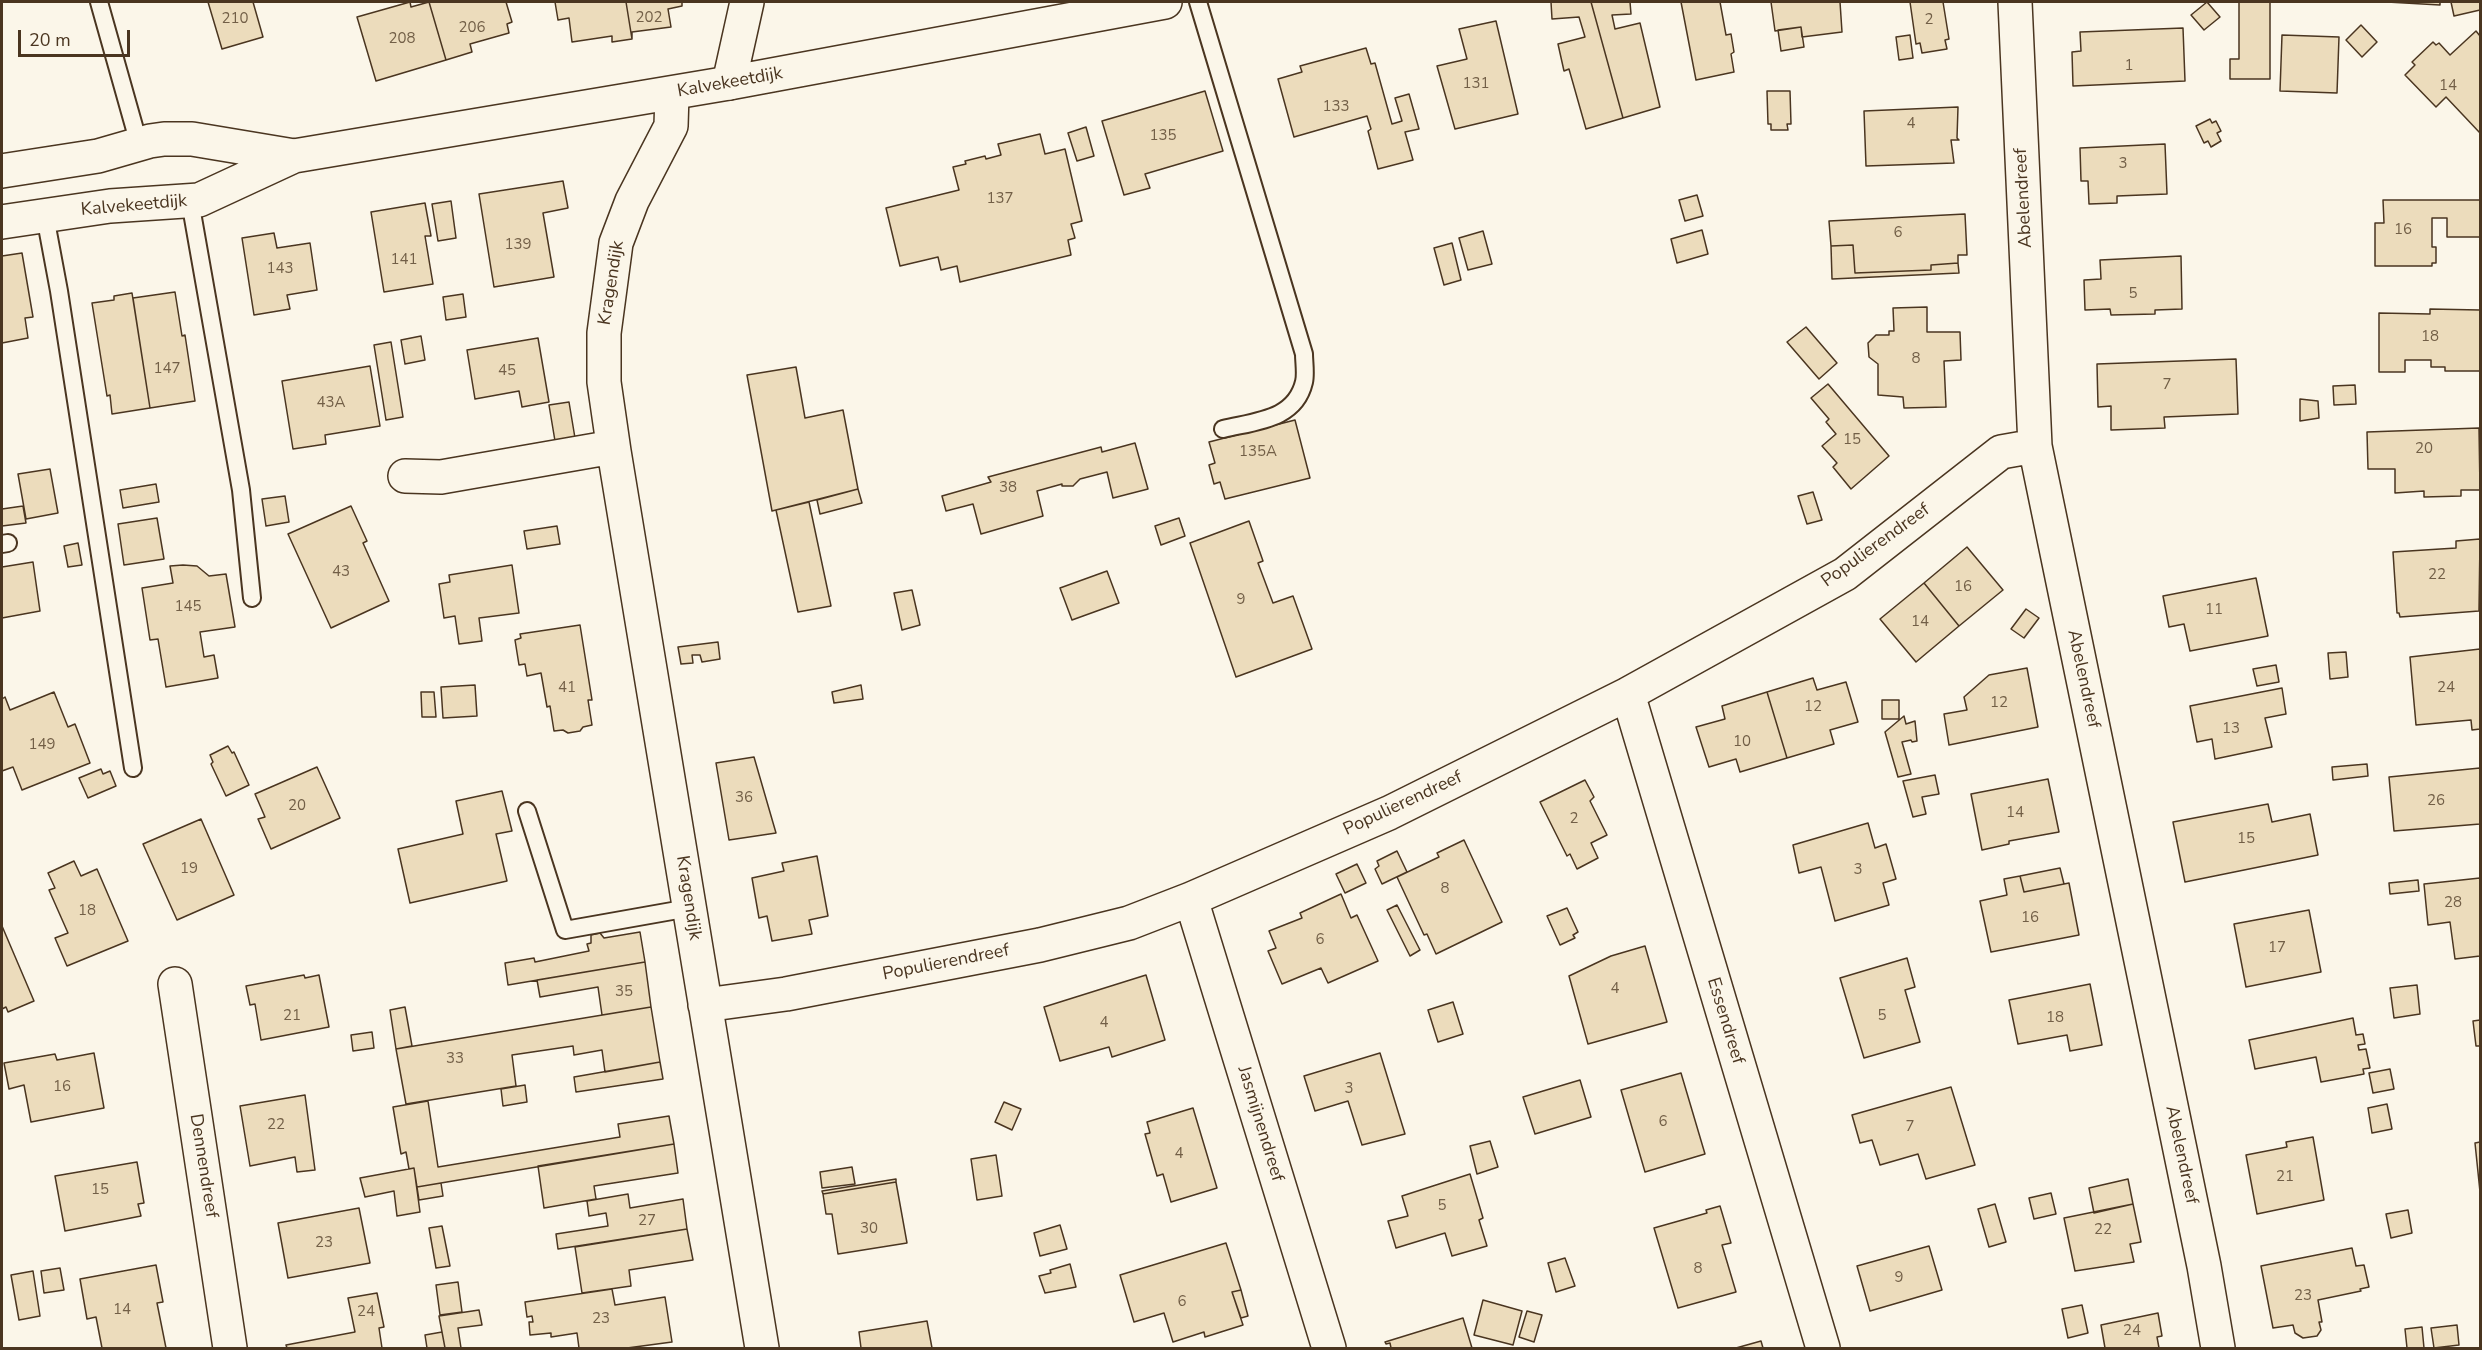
<!DOCTYPE html>
<html>
<head>
<meta charset="utf-8">
<style>
  body { margin:0 }
  #map { position:relative; width:2482px; height:1350px; overflow:hidden; background:#fbf6e9; font-family:"Nunito Sans",sans-serif }
  canvas { display:block }
  .frame { position:absolute; inset:0; border:3px solid #4a3520; pointer-events:none }
  .scale { position:absolute; left:18px; top:30px; width:112px; height:27px; box-sizing:border-box; border:3px solid #4a3520; border-top:0; padding-left:8px; font-size:18px; line-height:21px; white-space:nowrap; color:#4a3520; -webkit-text-stroke:4px #fbf6e9; paint-order:stroke }
</style>
</head>
<body>
<div id="map">
<canvas width="2482" height="1350"></canvas>
<div class="frame"></div>
<div class="scale">20 m</div>
</div>
<script>
const context = document.querySelector('canvas').getContext('2d');
context.lineJoin = 'round';
function fill(path, color) {
  context.fillStyle = color;
  context.fill(path, 'evenodd');
}
function stroke(path, color, width, dash) {
  context.strokeStyle = color;
  context.lineWidth = width;
  context.lineCap = dash ? 'butt' : 'round';
  context.setLineDash(dash || []);
  context.stroke(path);
}
function write(font, color, halo, rows, align = 'center') {
  context.font = font + ' "Nunito Sans",sans-serif';
  context.lineWidth = 4.5;
  context.setLineDash([]);
  context.textBaseline = 'middle';
  context.strokeStyle = halo;
  context.fillStyle = color;
  for (const [text, x, y, turn = 0] of rows) {
    context.save();
    context.translate(x, y);
    context.rotate((+turn || 0) * Math.PI / 180);
    context.textAlign = isNaN(turn) ? turn : align;
    if (halo) context.strokeText(text, 0, 0);
    context.fillText(text, 0, 0);
    context.restore();
  }
}
const building = new Path2D(`
  M208,2H253L263,37L222,49Z
  M410,2L411,7L429,2L446,60L376,81L357,17Z
  M429,2H506L512,22L507,24L509,33L470,44L472,52L446,60Z
  M555,2H626L632,39L612,42V36L572,42L569,18L558,20Z
  M626,2H682V6L668,9L671,27L632,32V39Z
  M1551,2H1591L1623,118L1586,129L1569,69L1564,71L1558,44L1585,37L1579,17L1552,19Z
  M1591,2H1630L1631,14L1612,15L1615,29L1640,23L1660,107L1623,118Z
  M1681,2H1720L1726,35L1731,34L1734,52L1731,54L1734,72L1696,80Z
  M1771,2H1840L1842,32L1802,37L1801,27L1775,31Z
  M1910,2H1943L1949,39L1945,40L1947,49L1922,53L1920,43L1916,44Z
  M2207,2L2220,17L2204,30L2191,15Z
  M2239,2H2270V79H2230V59H2239Z
  M2387,2H2440V5Z
  M2451,2H2480V10L2454,16Z
  M1496,21L1518,114L1455,129L1437,66L1467,59L1459,29Z
  M2361,25L2377,42L2362,57L2346,40Z
  M1801,27L1804,47L1781,51L1778,30Z
  M2183,28L2185,81L2073,86L2072,52L2081,51L2080,32Z
  M2476,31L2480,36V133L2446,97L2436,107L2405,75L2415,65L2412,62L2433,42L2436,45L2439,43L2450,55Z
  M1910,35L1913,58L1899,60L1896,37Z
  M2282,35L2339,37L2337,93L2280,91Z
  M1366,48L1371,64L1375,63L1392,124L1402,121L1395,98L1409,94L1419,129L1405,132L1413,160L1378,169L1368,131L1371,129L1367,116L1294,137L1278,79L1302,72L1300,66Z
  M1205,91L1223,151L1145,174L1150,188L1124,195L1102,121Z
  M1767,91H1790L1791,124H1787L1788,130H1771V124H1768Z
  M1958,107L1957,138L1959,140H1951L1954,163L1866,166L1864,111Z
  M2210,119L2212,123L2216,121L2221,131L2217,133L2221,141L2211,147L2208,141L2204,143L2196,126Z
  M1086,127L1094,156L1077,161L1068,133Z
  M1040,134L1045,154L1065,149L1082,221L1071,224L1075,238L1068,240L1071,255L960,282L957,266L941,270L938,257L900,266L886,208L959,190L953,167L966,164L965,161L985,156L986,159L1001,155L998,144Z
  M2165,144L2167,194L2117,196V203L2089,204L2088,181H2081L2080,148Z
  M563,181L568,208L543,213L554,277L494,287L479,194Z
  M1697,195L1703,216L1685,221L1679,200Z
  M2383,200H2480V237H2447V218H2432V247H2436V263H2432V266H2375V223H2384Z
  M451,201L456,238L438,241L432,204Z
  M425,203L431,236H425L433,284L384,292L371,212Z
  M1965,214L1967,255H1958V263L1931,265V270L1855,273L1853,245L1831,246L1829,221Z
  M1702,230L1708,254L1677,263L1671,239Z
  M1483,231L1492,264L1468,270L1459,238Z
  M274,233L277,248L310,243L317,290L287,295L290,309L254,315L242,238Z
  M1452,243L1461,280L1444,285L1434,248Z
  M1853,245L1855,273L1931,270V265L1958,263L1959,273L1832,279L1831,246Z
  M22,253L33,317L25,318L28,338L2,343V256Z
  M2181,256L2182,309L2155,310V314L2111,315L2110,309L2085,310L2084,280L2101,279L2100,260Z
  M175,292L182,336L185,335L195,401L150,408L133,298Z
  M132,293L150,408L112,414L110,395L107,396L92,303L114,300V296Z
  M463,294L466,317L446,320L443,297Z
  M1927,307V332H1960L1961,360L1944,361L1946,407L1904,408L1903,397L1878,395V364L1869,357L1868,343L1876,335H1889V331H1894L1893,308Z
  M2430,309L2480,310V371H2445V367H2431V360H2405V372H2379V313L2430,314Z
  M1806,327L1837,363L1819,379L1787,342Z
  M421,336L425,360L405,364L401,340Z
  M538,338L549,402L522,407L519,391L475,399L467,350Z
  M391,342L403,417L386,420L374,345Z
  M2236,359L2238,414L2164,417L2165,428L2111,430V406L2098,407L2097,364Z
  M370,366L380,426L325,435L326,444L293,449L282,381Z
  M796,367L805,418L843,410L858,489L772,511L747,375Z
  M1828,384L1889,456L1851,489L1833,467L1837,463L1822,446L1836,434L1826,422L1829,419L1811,398Z
  M2355,385L2356,404L2334,405L2333,386Z
  M2300,399L2318,401L2319,418L2300,421Z
  M569,402L575,438L555,441L549,405Z
  M1295,420L1310,478L1225,499L1220,482L1214,484L1209,465L1215,463L1209,442Z
  M2479,428L2480,490H2461V496L2424,497V491L2395,493V469H2368L2367,432Z
  M1135,443L1148,489L1113,498L1107,472L1080,479L1073,486H1062V484L1037,491L1043,516L981,534L973,504L946,511L942,496L991,482L988,477L1101,447L1102,452Z
  M50,469L58,513L26,519L18,474Z
  M156,484L159,502L123,508L120,490Z
  M858,489L862,503L820,514L817,500Z
  M1813,492L1822,520L1807,524L1798,496Z
  M285,496L289,522L266,526L262,499Z
  M809,502L831,606L798,612L776,510Z
  M23,506L26,523L2,526V509Z
  M351,506L367,541L363,543L389,601L331,628L288,534Z
  M157,518L164,559L124,565L118,524Z
  M1179,518L1185,536L1161,545L1155,526Z
  M1249,521L1263,561L1258,563L1273,603L1293,596L1312,649L1236,677L1190,543Z
  M557,526L560,544L527,549L524,531Z
  M2480,539L2479,611L2400,617L2399,613H2397L2393,552L2456,548V541Z
  M78,543L82,565L68,567L64,546Z
  M1967,547L2003,590L1959,626L1924,583Z
  M33,562L40,611L2,618V567Z
  M183,565L197,566L209,576L226,574L235,627L200,632L204,657L214,655L218,678L166,687L158,639L150,640L142,588L173,583L170,566Z
  M512,565L519,613L479,618L482,641L459,644L455,616L444,618L439,584L450,582L449,575Z
  M1107,571L1119,603L1072,620L1060,588Z
  M2256,578L2268,636L2190,651L2184,624L2169,627L2163,596Z
  M1924,583L1959,626L1916,662L1880,619Z
  M912,590L920,625L902,630L894,593Z
  M2026,609L2039,618L2024,638L2011,629Z
  M580,625L592,700H588L592,725L583,727L580,731L568,733L563,730L554,731L550,706L547,707L541,673L527,676L525,664L519,665L515,640L521,638L520,634Z
  M718,642L720,659L702,662L700,655H692L693,663L681,664L678,647Z
  M2480,649V729L2472,730L2471,720L2416,725L2410,657Z
  M2346,652L2348,677L2330,679L2328,653Z
  M2276,665L2279,682L2257,686L2253,669Z
  M2027,668L2038,727L1949,745L1944,714L1967,710L1964,697L1989,675Z
  M1813,678L1817,690L1846,682L1858,722L1830,730L1834,744L1787,758L1767,692Z
  M475,685L477,716L443,718L441,687Z
  M861,685L863,699L834,703L832,692Z
  M2282,688L2286,714L2265,718L2272,747L2215,759L2212,739L2197,742L2190,706Z
  M54,692L68,727L75,724L90,763L22,790L13,767L2,771V699L5,697L10,710Z
  M421,692H434L436,717H422Z
  M1767,692L1787,758L1740,772L1736,759L1709,767L1696,727L1725,719L1722,706Z
  M1882,700H1899V719H1882Z
  M1904,716L1906,724L1915,721L1917,741L1912,742L1911,740L1902,742L1911,774L1898,777L1885,732Z
  M228,746L232,753L234,752L249,785L226,796L211,764L213,762L210,755Z
  M754,757L776,833L729,840L716,763Z
  M2367,764L2368,776L2333,780L2332,767Z
  M317,767L340,818L271,849L258,819L265,817L255,794Z
  M2480,768V824L2394,831L2389,777Z
  M101,769L103,774L110,771L116,786L88,798L79,778Z
  M1935,775L1939,794L1922,797L1926,814L1913,817L1903,781Z
  M2048,779L2059,832L2009,841V844L1982,850L1971,794Z
  M1585,780L1594,797L1590,801L1607,835L1591,843L1598,858L1577,869L1570,854L1567,856L1540,802Z
  M502,791L512,831L496,834L507,881L410,903L398,849L463,834L456,801Z
  M2268,804L2272,822L2310,814L2318,855L2185,882L2173,822Z
  M201,819L234,895L177,920L143,844Z
  M1868,823L1875,848L1886,844L1896,879L1883,883L1889,905L1835,921L1821,867L1799,873L1793,845Z
  M1464,840L1502,922L1436,954L1427,934L1424,935L1397,877L1439,857L1437,853Z
  M1397,851L1407,872L1382,884L1375,869L1379,866L1377,861Z
  M817,856L828,916L809,920L812,934L772,941L767,916L759,918L752,878L784,871L782,863Z
  M74,861L81,876L97,869L128,941L67,966L55,938L68,933L49,890L55,888L48,873Z
  M1357,864L1366,883L1345,893L1336,874Z
  M2060,868L2064,884L2024,892L2020,876Z
  M2020,876L2024,892L2069,883L2079,935L1991,952L1980,901L2007,895L2004,879Z
  M2480,878V956L2455,959L2450,922L2428,925L2424,884Z
  M2418,880L2419,891L2390,894L2389,883Z
  M1341,894L1351,918L1357,915L1378,961L1328,983L1321,968L1282,984L1268,951L1276,948L1269,931L1302,918L1300,913Z
  M1397,905L1420,950L1410,956L1387,910Z
  M1567,908L1578,932L1573,935L1575,938L1560,945L1547,916Z
  M2309,910L2321,972L2246,987L2234,924Z
  M2,926L34,1001L8,1012L6,1007L2,1009Z
  M640,932L645,962L508,985L505,963L534,958L535,962L589,951L587,944L591,943V935L600,933L604,938Z
  M1645,946L1667,1022L1588,1044L1569,976L1611,956Z
  M1907,958L1915,987L1905,990L1920,1042L1864,1058L1840,978Z
  M645,962L651,1007L602,1015L598,987L540,997L537,980Z
  M304,975L305,978L319,975L329,1027L261,1040L255,1004L250,1005L246,986Z
  M1146,975L1165,1040L1112,1057L1109,1047L1060,1061L1044,1007Z
  M2090,984L2102,1045L2070,1051L2067,1035L2018,1044L2009,1000Z
  M2417,985L2420,1014L2394,1018L2390,988Z
  M1453,1002L1463,1034L1438,1042L1428,1010Z
  M405,1007L412,1046L396,1049L390,1010Z
  M651,1007L660,1062L605,1072L602,1050L574,1055L573,1046L512,1055L516,1086L406,1104L396,1049Z
  M2353,1018L2356,1035L2363,1034L2365,1044L2358,1045L2359,1050L2366,1049L2370,1068L2363,1069L2364,1074L2321,1082L2316,1057L2255,1069L2249,1040Z
  M2480,1020V1046H2476L2473,1021Z
  M372,1032L374,1048L353,1051L351,1035Z
  M94,1053L104,1108L31,1122L24,1085L9,1089L4,1063L55,1054L57,1060Z
  M1380,1053L1405,1134L1362,1145L1348,1101L1315,1111L1304,1076Z
  M660,1062L663,1079L576,1092L574,1077Z
  M2390,1069L2394,1089L2373,1093L2369,1073Z
  M1681,1073L1705,1154L1645,1172L1621,1090Z
  M1580,1080L1591,1117L1535,1134L1523,1097Z
  M525,1085L527,1102L503,1106L501,1089Z
  M1951,1087L1975,1165L1926,1179L1918,1154L1880,1165L1872,1140L1860,1143L1852,1115Z
  M305,1095L315,1170L297,1172L295,1157L250,1166L240,1106Z
  M428,1101L438,1167L620,1137L618,1124L669,1116L674,1144L417,1187L414,1168L409,1169L406,1152L401,1154L393,1107Z
  M1004,1102L1021,1109L1012,1130L995,1122Z
  M2387,1104L2392,1129L2372,1133L2368,1108Z
  M1193,1108L1217,1188L1171,1202L1163,1174L1157,1176L1145,1134L1150,1133L1147,1122Z
  M2313,1137L2324,1200L2257,1214L2246,1155L2287,1147L2286,1142Z
  M1490,1141L1498,1167L1477,1174L1470,1146Z
  M2480,1142V1192L2475,1143Z
  M674,1144L678,1173L594,1186L596,1199L544,1208L538,1166Z
  M996,1155L1002,1196L977,1200L971,1159Z
  M137,1162L144,1203L138,1204L141,1216L65,1231L55,1176Z
  M852,1167L855,1184L822,1188L820,1172Z
  M414,1168L420,1212L397,1216L394,1191L365,1197L360,1178Z
  M1470,1174L1483,1218L1479,1220L1487,1246L1452,1256L1445,1233L1396,1248L1388,1221L1408,1216L1402,1196Z
  M896,1179V1182L823,1194L822,1191Z
  M2128,1179L2133,1204L2094,1213L2089,1188Z
  M896,1182L907,1243L838,1254L832,1214H826L823,1194Z
  M441,1183L443,1196L419,1200L417,1187Z
  M2051,1193L2056,1214L2034,1219L2029,1198Z
  M628,1194L630,1208L683,1199L687,1229L558,1249L556,1234L608,1226L606,1213L589,1216L587,1201Z
  M1995,1204L2006,1242L1989,1247L1978,1209Z
  M2133,1204L2141,1242L2130,1244L2134,1262L2075,1271L2064,1218Z
  M1720,1206L1731,1243L1722,1245L1736,1292L1678,1308L1654,1228L1707,1213L1706,1210Z
  M359,1208L370,1263L288,1278L278,1223Z
  M2408,1210L2412,1233L2391,1238L2386,1214Z
  M1060,1225L1067,1249L1040,1256L1034,1233Z
  M442,1226L450,1266L436,1268L429,1228Z
  M687,1229L693,1260L629,1270L631,1286L582,1293L575,1247Z
  M1226,1243L1241,1290L1232,1292L1243,1325L1205,1337L1204,1332L1173,1342L1164,1313L1134,1322L1120,1275Z
  M1929,1246L1942,1290L1870,1311L1857,1266Z
  M2352,1248L2356,1266L2364,1265L2369,1287L2360,1289L2361,1291L2318,1300L2322,1322H2319L2321,1330L2317,1336L2303,1338L2295,1333L2293,1325L2273,1328L2261,1266Z
  M1565,1258L1575,1286L1556,1292L1548,1263Z
  M1070,1264L1076,1287L1045,1293L1039,1276L1051,1273L1050,1270Z
  M156,1265L163,1302L157,1303L166,1348H102L96,1317L87,1319L80,1279Z
  M60,1268L64,1290L44,1293L41,1271Z
  M33,1271L40,1316L19,1320L11,1275Z
  M458,1282L462,1312L440,1315L436,1285Z
  M612,1289L615,1305L665,1297L672,1342L627,1348H579L577,1333L551,1337V1333L530,1335L529,1322H533L532,1316L527,1317L525,1302Z
  M1241,1290L1248,1316L1241,1318L1232,1292Z
  M377,1293L384,1327L379,1328L382,1348H287L286,1345L355,1332L348,1298Z
  M1483,1300L1522,1311L1513,1345L1474,1335Z
  M2082,1305L2088,1333L2068,1338L2062,1309Z
  M479,1310L482,1325L458,1328L461,1348H445L439,1316Z
  M1527,1311L1542,1315L1534,1342L1519,1337Z
  M2158,1313L2162,1336L2157,1337L2159,1348H2105L2101,1325Z
  M1463,1318L1472,1348H1391L1390,1343L1386,1344L1385,1342Z
  M927,1321L932,1348H861L859,1332Z
  M2457,1325L2459,1345L2434,1348L2431,1328Z
  M2422,1327L2424,1348H2407L2405,1329Z
  M442,1332L445,1348H427L425,1335Z
  M1761,1341L1763,1348H1736Z`);
fill(building, '#ecdcbc');
stroke(building, '#4a3520', 1.5);
const lane = new Path2D(`
  M99,2L139,144
  M1198,2L1304,354C1304,362 1306,374 1304,382C1295,420 1256,421 1223,429
  M190,201L241,490L252,598
  M45,216L59,291L133,768
  M2,544L8,543
  M527,811L565,930L689,908`);
const street = new Path2D(`
  M747,2L729,83L1165,2
  M2015,2L2035,446L2204,1266L2218,1348
  M672,94L671,126L632,201L616,243L604,333V382L614,451L762,1348
  M405,476L441,477L613,447
  M1628,694L1823,1348
  M1191,899L1329,1348
  M175,984L230,1348
  M705,1005L786,994L1040,945L1129,923L1191,899L1389,813L1628,694L1845,574L2001,452L2035,446`);
const secondary = new Path2D(`
  M2,171L98,156L150,141L164,139H192L294,156
  M2,222L110,206L199,200L294,156L729,83`);
stroke(lane, '#4a3520', 20);
stroke(street, '#4a3520', 36);
stroke(secondary, '#4a3520', 36);
stroke(lane, '#fbf6e9', 16);
stroke(street, '#fbf6e9', 33);
stroke(secondary, '#fbf6e9', 33);
write('15px', '#725f47', null, [
  ["202",649,18],
  ["210",235,19],
  ["2",1929,20],
  ["206",472,28],
  ["208",402,39],
  ["1",2129,66],
  ["131",1476,84],
  ["14",2448,86],
  ["133",1336,107],
  ["4",1911,124],
  ["135",1163,136],
  ["3",2123,164],
  ["137",1000,199],
  ["16",2403,230],
  ["6",1898,233],
  ["139",518,245],
  ["141",404,260],
  ["143",280,269],
  ["5",2133,294],
  ["18",2430,337],
  ["8",1916,359],
  ["147",167,369],
  ["45",507,371],
  ["7",2167,385],
  ["43A",331,403],
  ["15",1852,440],
  ["20",2424,449],
  ["135A",1258,452],
  ["38",1008,488],
  ["43",341,572],
  ["22",2437,575],
  ["16",1963,587],
  ["9",1241,600],
  ["145",188,607],
  ["11",2214,610],
  ["14",1920,622],
  ["41",567,688],
  ["24",2446,688],
  ["12",1999,703],
  ["12",1813,707],
  ["13",2231,729],
  ["10",1742,742],
  ["149",42,745],
  ["36",744,798],
  ["26",2436,801],
  ["20",297,806],
  ["14",2015,813],
  ["2",1574,819],
  ["15",2246,839],
  ["19",189,869],
  ["3",1858,870],
  ["8",1445,889],
  ["28",2453,903],
  ["18",87,911],
  ["16",2030,918],
  ["6",1320,940],
  ["17",2277,948],
  ["4",1615,989],
  ["35",624,992],
  ["21",292,1016],
  ["5",1882,1016],
  ["18",2055,1018],
  ["4",1104,1023],
  ["33",455,1059],
  ["16",62,1087],
  ["3",1349,1089],
  ["6",1663,1122],
  ["22",276,1125],
  ["7",1910,1127],
  ["4",1179,1154],
  ["21",2285,1177],
  ["15",100,1190],
  ["5",1442,1206],
  ["27",647,1221],
  ["30",869,1229],
  ["22",2103,1230],
  ["23",324,1243],
  ["8",1698,1269],
  ["9",1899,1278],
  ["23",2303,1296],
  ["6",1182,1302],
  ["14",122,1310],
  ["24",366,1312],
  ["23",601,1319],
  ["24",2132,1331]
]);
write('18px', '#4a3520', '#fbf6e9', [
  ["Kalvekeetdijk",730,83,-10],
  ["Abelendreef",2024,198,-93],
  ["Kalvekeetdijk",134,206,-5],
  ["Kragendijk",612,283,-81],
  ["Populierendreef",1876,546,-36],
  ["Abelendreef",2083,679,78],
  ["Populierendreef",1403,804,-25],
  ["Kragendijk",688,898,81],
  ["Populierendreef",946,963,-11],
  ["Essendreef",1725,1021,73],
  ["Jasmijnendreef",1260,1124,73],
  ["Abelendreef",2181,1155,78],
  ["Dennendreef",203,1166,81]
]);
</script>
</body>
</html>
